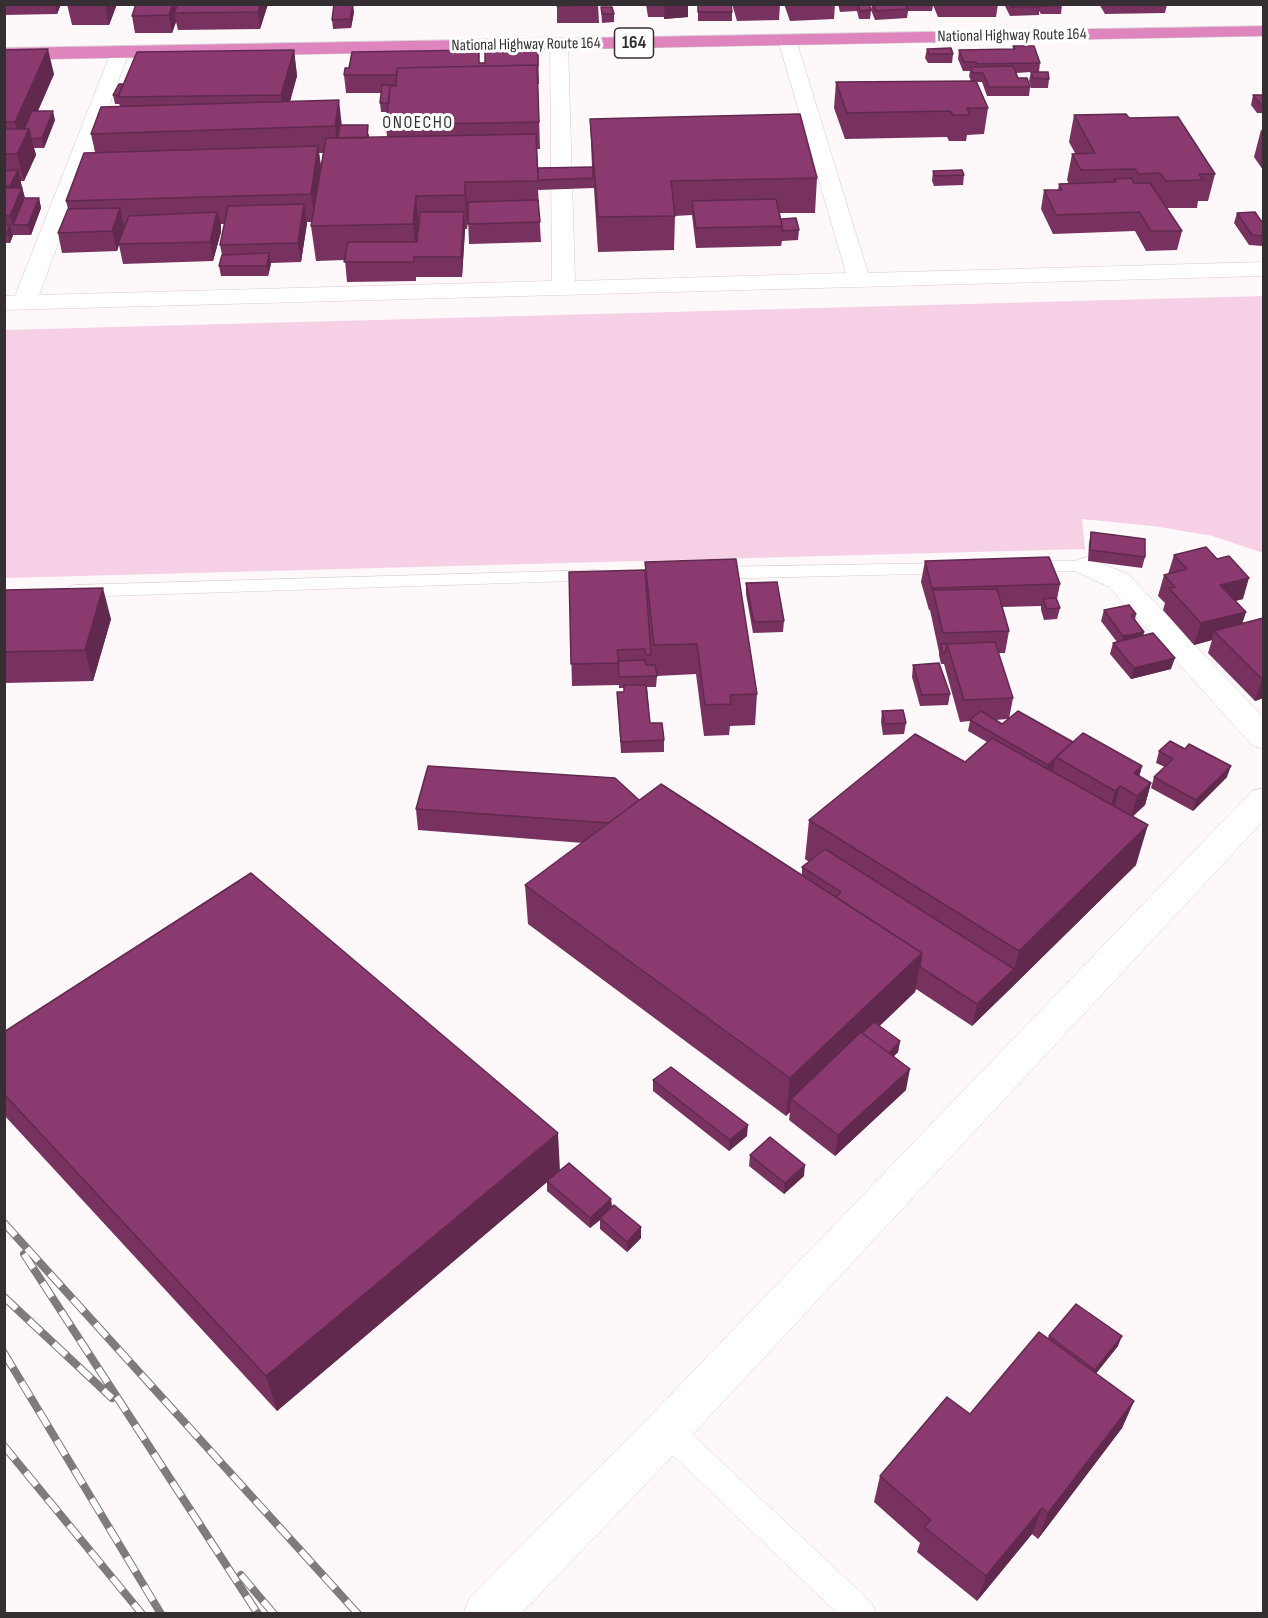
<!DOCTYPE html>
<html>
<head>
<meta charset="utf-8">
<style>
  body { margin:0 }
  #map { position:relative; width:1268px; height:1618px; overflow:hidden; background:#fef8fb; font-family:"Sofia Sans Condensed",sans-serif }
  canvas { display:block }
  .frame { position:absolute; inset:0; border:6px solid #352f33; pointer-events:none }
</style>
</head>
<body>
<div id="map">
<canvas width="1268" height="1618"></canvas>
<div class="frame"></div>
</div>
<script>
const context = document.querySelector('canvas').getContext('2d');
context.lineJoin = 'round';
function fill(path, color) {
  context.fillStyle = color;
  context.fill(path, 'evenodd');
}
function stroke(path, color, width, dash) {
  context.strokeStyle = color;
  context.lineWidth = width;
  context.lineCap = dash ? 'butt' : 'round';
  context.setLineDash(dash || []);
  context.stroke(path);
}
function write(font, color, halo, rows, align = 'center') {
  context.font = font + ' "Sofia Sans Condensed",sans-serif';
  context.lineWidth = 6;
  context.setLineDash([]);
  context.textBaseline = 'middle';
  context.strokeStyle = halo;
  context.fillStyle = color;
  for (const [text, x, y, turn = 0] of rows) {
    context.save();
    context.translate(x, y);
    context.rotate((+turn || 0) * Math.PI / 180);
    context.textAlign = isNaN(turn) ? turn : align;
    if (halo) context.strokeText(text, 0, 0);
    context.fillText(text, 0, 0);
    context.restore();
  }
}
fill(new Path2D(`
  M1263,296V553L1213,536L1153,526L1082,519L1085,549L5,578V330Z`), '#f6d0e5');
const lane = new Path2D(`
  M1025,561H1087L1093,562L1096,566L1093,570L1087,571H1019L1016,567L1019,563Z
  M952,563L958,565L961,569L958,573L710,579L704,577L701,573L704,569L710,567Z
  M598,570L604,572L607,576L604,580L74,597L68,595L65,591L68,587L74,585Z
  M667,1416L677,1420L872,1603L876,1614H838L657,1440L653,1430L657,1420Z`);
const street = new Path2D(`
  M787,34L794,36L796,40L868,273L1264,262V276L4,310V296H15L111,52L113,48H127L129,52L39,295L552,281L550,45L552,41H566L568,45L575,281L846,273L778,40L780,36Z
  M1087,557L1129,575L1264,718V749L1253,746L1109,587L1077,572L1073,566L1077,560Z
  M1264,788V820L683,1445L521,1614H463L470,1597L651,1415L1252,791Z`);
const highway = new Path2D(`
  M1264,26V36L4,60V48Z`);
stroke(lane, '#d7c8d0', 1);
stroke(street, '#d7c8d0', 1);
stroke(highway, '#d7d5d6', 1);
fill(lane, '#fff');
fill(street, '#fff');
fill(highway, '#df85bd');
const rail = new Path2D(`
  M4,1223L358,1614
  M24,1254L258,1614
  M4,1297L112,1398
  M4,1353L161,1614
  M4,1446L142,1614
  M241,1575L274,1614`);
stroke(rail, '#807a7e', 8);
stroke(rail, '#fff', 6, [17]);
fill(new Path2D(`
  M4,4H61L57,14L4,15Z
  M67,4H117L109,25H72Z
  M268,4L260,29L178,30L176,22L172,33H135L132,16Z
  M399,4H449L400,6Z
  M557,4H598L599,23H557Z
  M646,4H688V17L664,19V17H648Z
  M698,4L732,12V21H698Z
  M732,4H780L779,20L737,21Z
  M784,4H835L834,19L790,21Z
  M838,4H869L871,10L870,19H859L857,11L840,12Z
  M872,4H998L996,17H938L933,5L932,11H908L907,18L875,20L871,10Z
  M1004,4H1068L1062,5L1061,14H1041L1039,11V15L1010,16Z
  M1099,4H1167L1165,13L1105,14Z
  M601,7L614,14V22L602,23Z
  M354,12L351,28L333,29L332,20Z
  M1013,46L1040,63L1039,72L1049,79L1048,88H1031L1029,81L1031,72L1016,73L1018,78L1030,87L1029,96H987L982,82H977L988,108L984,134L967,135L966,141H949L947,137L845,139L834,108L836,82L971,81L969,76L970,71H963L958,59L959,50L1013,49Z
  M538,48L539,84H538L540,149H537L538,168L592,167L590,119L817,178L815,213H780L781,219L799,230L798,240L782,241L781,246L696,248L692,215L675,216L674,250L598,252L594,188L538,190V187L539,210L541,242L469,244L468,217L467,229H465L462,277H416V281L347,282L345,260L316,261L311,226L312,222H307L301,262L271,263L268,276H221L219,266L222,255L220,245L225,224H221V232L213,261L123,264L119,245L117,251L62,253L58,233L68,209L66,201L95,152L91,134L120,106L119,104H115L113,95L123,84L294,50L297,76L290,102L342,125L369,134V138L387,137L386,125L388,112H381L380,103L381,93H346L344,75L485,63ZM319,153H323L321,167Z
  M927,49L953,54L952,63H928L925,58Z
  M4,50L54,74L38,111L55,120L44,148H34L36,155L24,181H20L25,198H39L41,208L31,235H13L10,243H4Z
  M1253,95H1263V113H1257L1251,105Z
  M1074,115L1129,118L1215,174L1208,201H1198L1197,208H1167L1182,231L1177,250L1146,251L1135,231L1053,234L1041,209L1044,190H1058L1059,184H1069L1067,180L1072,154L1075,153L1069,142Z
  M1261,130H1263V170L1254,157Z
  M933,171L964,175L963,185L934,186L932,181Z
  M1237,213L1263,221V246L1249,245L1234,223Z
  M1091,532L1145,557L1142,568L1088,561L1089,543Z
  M1174,555L1243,599L1235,601L1246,612L1242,623L1263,618V698L1255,701L1208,653L1212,640L1194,645L1163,610L1165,603L1158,596L1164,575L1168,574Z
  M925,561L1060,584L1057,599L1060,608L1057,619L1044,620L1041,610V606L1002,607L1009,631L1005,653H998L1013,698L1009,719L1073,742L1142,766L1139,777L1151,783L1145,805L1132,817L1136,865L1009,990L972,1026L916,989L915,992L879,1026L900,1041L898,1052L894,1056L906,1090L835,1156L789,1120L790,1112L786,1116L528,924L525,885L583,843L418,830L416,809L639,800L802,875V867L809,862L805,859L809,820L965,762L987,742L968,731L970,721L960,722L944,664H941L939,655V652L930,610H929L921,582ZM1008,719L1002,724L995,720Z
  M645,562L757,694L755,725L730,726L729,735L704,736L696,674L657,676L656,687H647L650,723L664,740V752L621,753L617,692H624V688H619V685L572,686L569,572L645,576Z
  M746,583L784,621L783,632L753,633L746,594Z
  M4,590L111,619L93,681L4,683Z
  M1104,610L1136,614L1135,620L1144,632L1143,636L1171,669L1131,679L1110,654L1113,643L1117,642L1101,621Z
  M913,665L950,694L948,705L920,706L912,677Z
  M882,711L906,723L904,734L883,735L881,722Z
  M1159,751L1227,777L1193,811L1151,788L1154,777L1165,767L1156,763Z
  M4,1032L560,1170L611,1199L612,1208L641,1238L627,1252L600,1229V1220L590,1228L547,1191V1182L277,1411L4,1115Z
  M653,1080L747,1136L729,1151L653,1091Z
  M750,1155L804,1176L784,1194L749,1166Z
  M1049,1336L1118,1346L1096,1373L1134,1401L1122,1428L1038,1539L1032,1534L977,1601L917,1552L920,1543L874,1502L880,1476L970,1414L1048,1338Z`), '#78325f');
fill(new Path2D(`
  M55,4H61L57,14Z
  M105,4H117L109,25Z
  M173,4H182L174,13L176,22L172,33L169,15Z
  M260,4H268L260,29L258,12Z
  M353,4L354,12L351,28L350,19Z
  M665,4H688V17L664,19Z
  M48,49L54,74L29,131L36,155L24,181L17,154L19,139L15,122Z
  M294,50L297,76L284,121L281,95Z
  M339,100L342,127L338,152L335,126Z
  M53,111L55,120L44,148L42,138Z
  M318,146L322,173L315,222L311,194Z
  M18,170L27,207L13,225L10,216L15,204L10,186Z
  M465,182L468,217L467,229L465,195Z
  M416,196L419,230L416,259L413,224Z
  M39,198L41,208L31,235L28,225Z
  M304,204L307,224L301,262L298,243Z
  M120,208L124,227L117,251L112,231Z
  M217,212L218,219L219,214L221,224V232L213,261L210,242Z
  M464,212L465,231L462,277L461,257Z
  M10,225L13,235L10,243L7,233Z
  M269,253L271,264L268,276L267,266Z
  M1249,578L1243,599L1214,606L1220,585Z
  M103,588L111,619L93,681L85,650Z
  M1246,612L1239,633L1214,631L1212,640L1194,645L1201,623Z
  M1144,632L1141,643L1121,647L1123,636Z
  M1175,658L1171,669L1131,679L1134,668Z
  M1263,678V698L1255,701L1262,679Z
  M1056,758L1053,769L1045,776L1048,765Z
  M1142,766L1136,787L1134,773Z
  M1231,766L1227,777L1193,811L1196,800Z
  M1151,783L1145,805L1131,818L1137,796Z
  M1120,786L1114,808L1109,812L1115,791Z
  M1148,825L1136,865L1009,990L1019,951Z
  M922,953L915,992L861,1044L791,1099L790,1112L786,1116L790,1078Z
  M1014,969L1009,990L972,1026L977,1004Z
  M900,1041L898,1052L880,1070L882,1059Z
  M910,1069L906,1090L835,1156L838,1135Z
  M748,1125L747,1136L729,1151L730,1140Z
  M558,1133L560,1171L547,1181V1182L277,1411L266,1376Z
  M805,1165L804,1176L784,1194L785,1183Z
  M611,1199L612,1209L600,1218V1220L590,1228V1218Z
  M641,1227V1238L627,1252V1242Z
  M1122,1336L1118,1346L1091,1380L1095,1370Z
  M1134,1401L1122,1428L1038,1539L1048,1513Z
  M1042,1508L1032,1534L977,1601L986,1576Z`), '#61294e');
const building = new Path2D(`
  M136,4H173L169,15L132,16Z
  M178,4H260L258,12L174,13Z
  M334,4H353L350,19L332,20Z
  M557,4H598V5L557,6Z
  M698,4H731L732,12H698Z
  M858,4H869L871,10L860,11Z
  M873,4H905L908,9L876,11Z
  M1010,4H1039L1040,7H1011Z
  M1042,4H1062V5L1042,6Z
  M601,7H612L614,14H602Z
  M1013,46H1034L1040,63L977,64L976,62H964L959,50L1015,49Z
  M538,48V66H537V65L397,68V75H344L345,68H349L352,52L479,50V63H485V49Z
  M951,48L953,54H929L927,49Z
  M48,49L15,122H4V50Z
  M294,50L281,95L118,97L137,52Z
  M537,65L539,122L386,125L390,86H396L397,68Z
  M1013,66L1018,78H1027L1030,87H989L983,73H973L970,67Z
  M1031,72H1048L1049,79L1033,78Z
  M976,81L988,108H967L970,115H953L950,111L847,113L836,82Z
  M119,84H123L118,95H113Z
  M382,85H396V86H390L389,103H380Z
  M1253,95H1263V104H1260Z
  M339,100L335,126L91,134L101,107Z
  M32,111H53L42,138L31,139L29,129H24Z
  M800,114L817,178L671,181L675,216L598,217L590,119Z
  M1126,114L1129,118L1178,117L1215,174H1199L1203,180L1166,181L1160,173L1138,174L1135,169L1081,170L1072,154L1095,153L1074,115Z
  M340,125H368L367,138H338Z
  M4,129H29L17,154H4Z
  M536,134L538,181L465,182V195L416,196L413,224L311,226L326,138Z
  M318,146L311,194L66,201L84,153Z
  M593,167V178L538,180V168Z
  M18,170L10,186H4V171Z
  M962,170L964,175L935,176L933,171Z
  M1131,178L1134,183H1150L1182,231H1151L1139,212L1056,215L1044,190H1062L1059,184L1116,182L1114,179Z
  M4,188H22L10,216H4Z
  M24,198H39L28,225H13Z
  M776,199L782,226L696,228L692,201Z
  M538,200L540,222L468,224V202Z
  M304,204L298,243L220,245L228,206Z
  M120,208L112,231L58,233L68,209Z
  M217,212L210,242L118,244L129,216Z
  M420,212H464L461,257H414V262H344L348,242H417Z
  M1255,212L1261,221H1263V236L1252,235L1237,213Z
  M796,218L799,230L782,231V226L781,219Z
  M10,225L7,233H4V226Z
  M269,253L267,266H219L222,255Z
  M1091,532L1145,539V557L1090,550Z
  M1206,547L1217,559L1229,556L1249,578L1220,585L1246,612L1201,623L1169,588L1175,587L1164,575L1187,569L1174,555Z
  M1049,557L1060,584L932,588L925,561Z
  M736,559L757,694L730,695L731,704L705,705L697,644L654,645L645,562Z
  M645,570L651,655H646L645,649L617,650L619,663L571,664L569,572Z
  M777,582L784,621L754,622L746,583Z
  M103,588L85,650L4,652V590Z
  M997,589L1009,631L943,633L933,590Z
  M1056,598L1060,608L1047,609L1043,599Z
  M1129,605L1136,614L1131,615L1144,632L1123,636L1104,610Z
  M1263,618V678L1262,679L1214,631Z
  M1153,633L1175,658L1134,668L1113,643Z
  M995,642L1013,698L964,700L947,644Z
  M941,644H947L945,653H942Z
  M645,660L646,665H655L657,676L619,677L618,661Z
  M939,663L950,694L922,695L913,665Z
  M624,685H646L650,723H662L664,740L621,742L617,692H624Z
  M903,710L906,723L885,724L882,711Z
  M981,711L1002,724L1018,711L1073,742L1048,765L970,720Z
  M1083,733L1142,766L1134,773L1151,783L1137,796L1120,786L1115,791L1056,757Z
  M915,734L965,762L992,738L1148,825L1019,951L809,820Z
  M1170,741L1185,749L1189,744L1231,766L1196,800L1154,777L1173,759L1159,751Z
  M428,766L615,778L639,800L609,823L416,809Z
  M661,784L922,953L790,1078L525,885Z
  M825,849L1014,969L977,1004L920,967L922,953L836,897L841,892L802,867Z
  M251,873L558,1133L266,1376L4,1094V1032Z
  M874,1022L900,1041L889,1053L862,1033Z
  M861,1032L910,1069L838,1135L791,1099Z
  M671,1067L748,1125L730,1140L653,1080Z
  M770,1137L805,1165L785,1183L750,1155Z
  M569,1163L611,1199L590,1218L547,1181Z
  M614,1205L641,1227L627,1242L600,1218Z
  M1076,1304L1122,1336L1095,1370L1049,1336Z
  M1039,1332L1134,1401L1048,1513L1042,1508L986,1576L924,1527L931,1520L880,1476L947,1397L970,1414Z`);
fill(building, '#8b3a6f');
stroke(building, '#61294e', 1.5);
write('16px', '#352f33', '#fff', [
  ["National Highway Route 164",1012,36,-1],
  ["National Highway Route 164",526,45,-1]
]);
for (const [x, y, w] of [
  [634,43,39]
]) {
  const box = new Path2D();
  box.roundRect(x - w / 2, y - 15, w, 30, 4.5);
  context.fillStyle = '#fff';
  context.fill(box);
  stroke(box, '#352f33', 1.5);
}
write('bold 18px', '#352f33', null, [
  ["164",634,43]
]);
context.letterSpacing = '1.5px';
write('18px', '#352f33', '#fff', [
  ["ONOECHO",418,123]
]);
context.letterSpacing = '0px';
</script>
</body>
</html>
